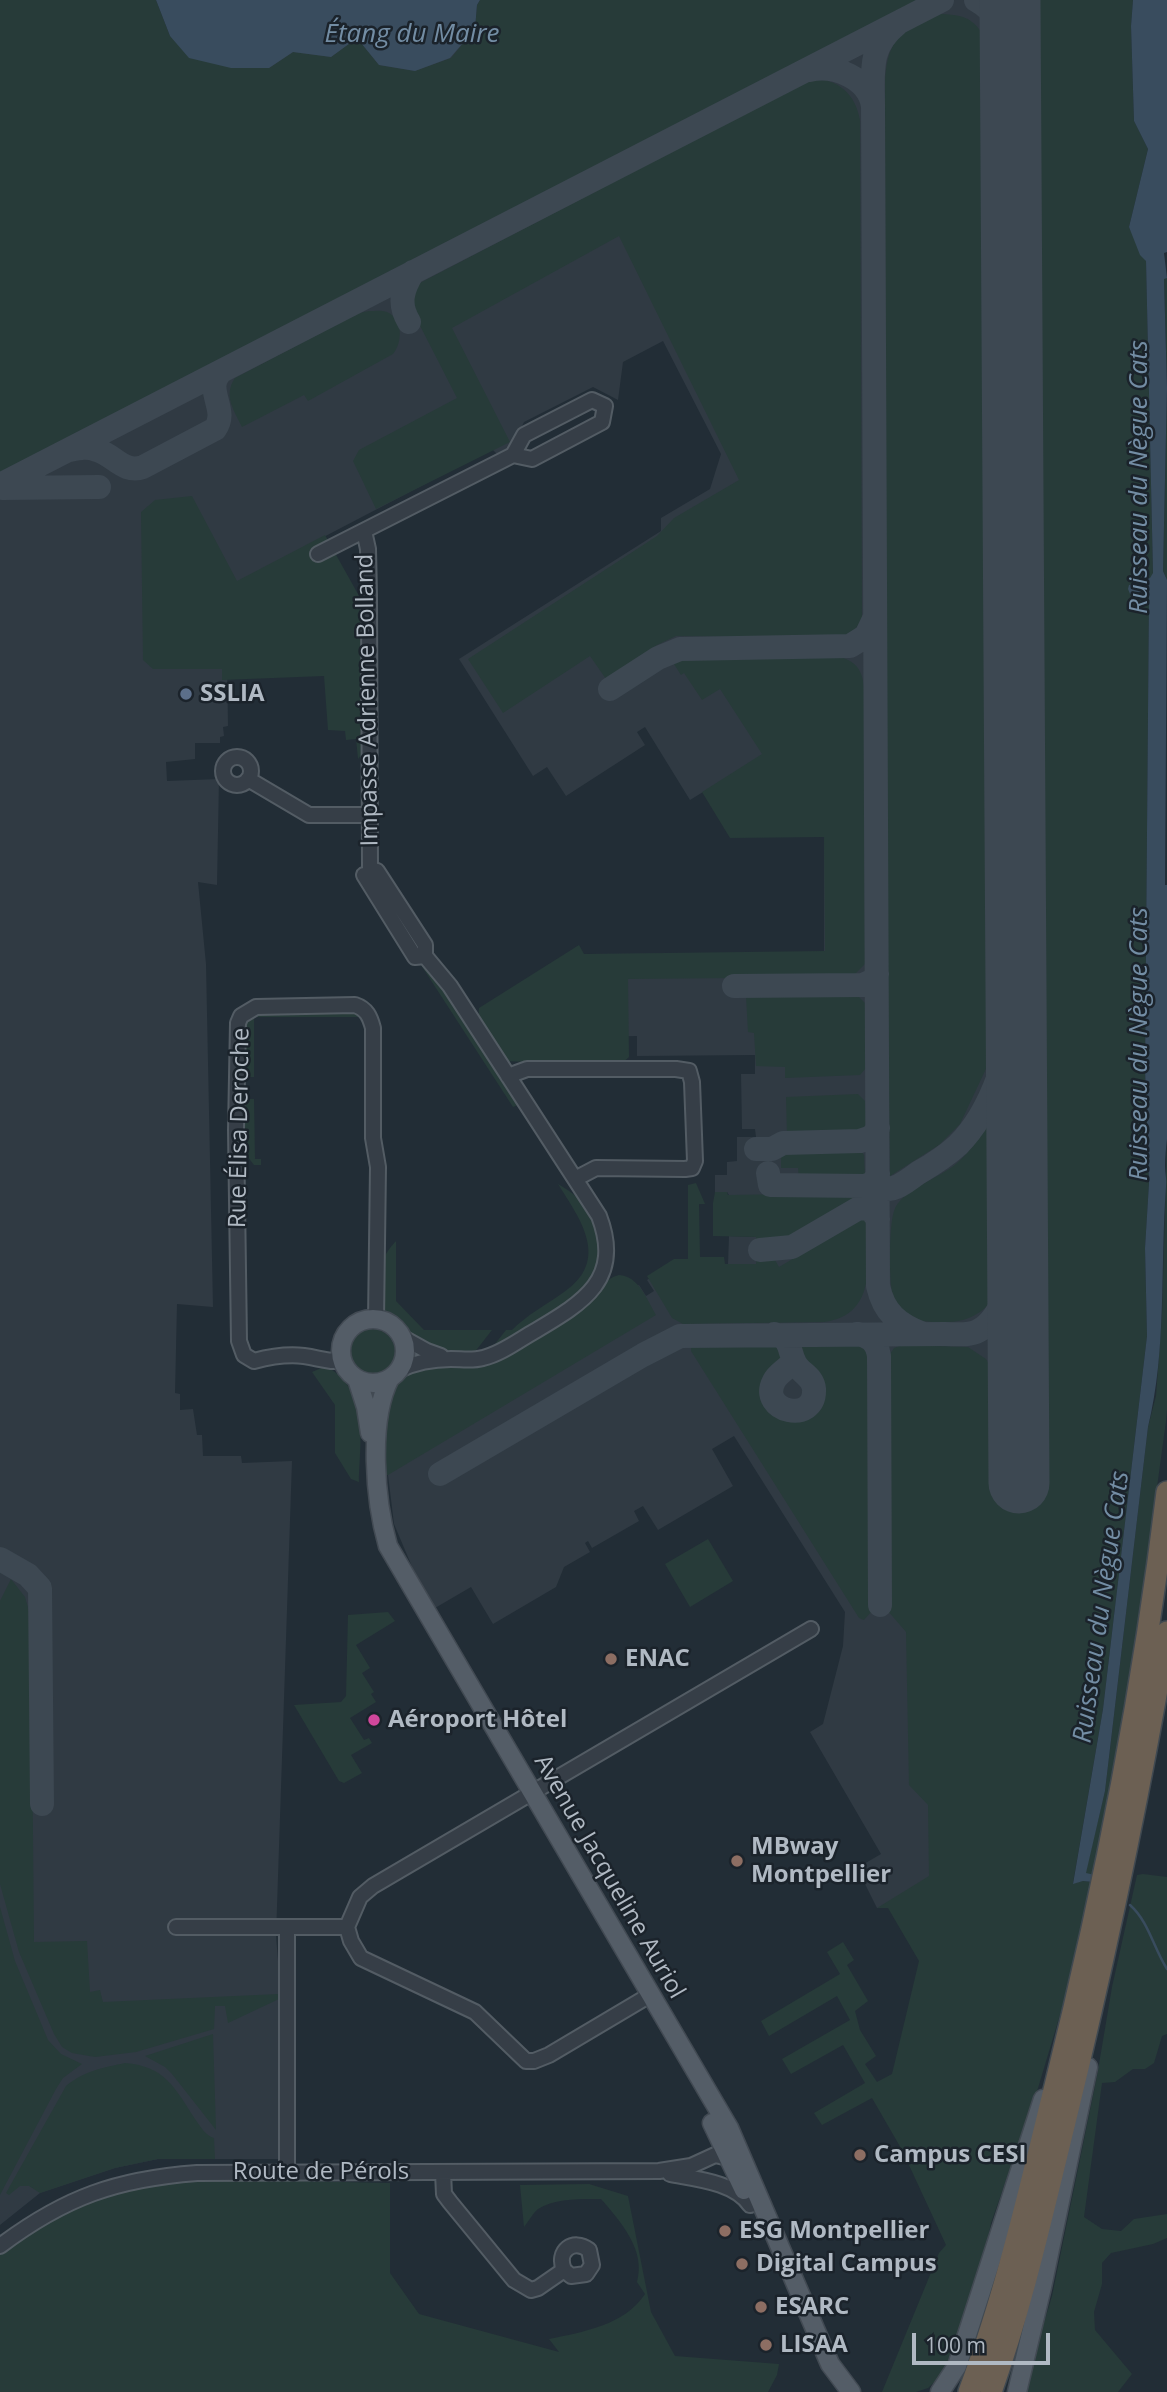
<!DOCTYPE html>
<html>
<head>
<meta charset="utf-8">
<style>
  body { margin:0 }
  #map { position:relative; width:1167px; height:2392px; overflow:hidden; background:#222d36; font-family:"Open Sans",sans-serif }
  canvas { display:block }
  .scale { position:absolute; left:912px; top:2333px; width:138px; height:32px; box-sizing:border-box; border:4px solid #b0b9c3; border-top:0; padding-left:9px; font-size:21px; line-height:24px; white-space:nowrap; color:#b0b9c3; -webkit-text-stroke:5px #1b232b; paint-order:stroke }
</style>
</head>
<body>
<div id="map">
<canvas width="1167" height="2392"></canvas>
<div class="scale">100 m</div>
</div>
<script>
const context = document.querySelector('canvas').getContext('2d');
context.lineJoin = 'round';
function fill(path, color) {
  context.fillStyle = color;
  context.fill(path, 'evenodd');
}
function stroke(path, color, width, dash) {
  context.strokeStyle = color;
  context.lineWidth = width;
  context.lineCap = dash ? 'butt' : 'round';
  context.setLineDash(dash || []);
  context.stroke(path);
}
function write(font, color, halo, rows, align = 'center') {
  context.font = font + ' "Open Sans",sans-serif';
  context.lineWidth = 5;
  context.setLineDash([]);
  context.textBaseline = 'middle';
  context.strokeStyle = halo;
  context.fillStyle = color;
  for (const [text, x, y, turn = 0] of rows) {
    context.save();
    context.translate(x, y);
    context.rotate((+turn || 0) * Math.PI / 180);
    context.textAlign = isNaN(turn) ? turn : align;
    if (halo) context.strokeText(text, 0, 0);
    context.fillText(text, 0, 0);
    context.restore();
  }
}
fill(new Path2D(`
  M0,0L145,70L617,0H1114L1068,1908H877L857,1868L881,1854L810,1732L823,1724L843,1646L845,1612L734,1436L712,1449L733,1486L658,1530L643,1506L634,1511L639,1521L592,1548L588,1541L585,1543L590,1552L564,1567L556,1587L493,1624L471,1587L435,1608L413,1569L394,1524L388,1475L391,1430L639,1285L646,1296L654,1291L647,1280L673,1264H728L729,1236L756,1237L727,1192H715V1175H727V1162L737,1161V1137H756L755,1129H742L741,1074H755V1055L637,1056V1036L585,1037L583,954L824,953V836L731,835L703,792L690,800L645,727L637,732L645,745L566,796L547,767L533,776L459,659L661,531V518L710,489L721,454L663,341L623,362L618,400L593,387L524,422L513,444L499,456L492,449L226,588L228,726L223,727L224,736L220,737V743H195V759L166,762L167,781L219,779L217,885L198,882L206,964L213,1307L177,1304L175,1393L180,1394V1410L193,1409L197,1435H202L203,1456H241L242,1463L292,1461L276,1936L281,1997L283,2159H158L115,2168L40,2193L0,2225Z`), '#303a43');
fill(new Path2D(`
  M0,0H156L170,36L269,68L293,52L331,57L357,38L379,65L415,71L451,58L475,29L477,5L480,0H917L0,472Z
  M1032,0H1133L1131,26L1134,121L1148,149L1129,227L1146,261L1153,574L1151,578L1129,585L1130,594L1149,593L1145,1069L1149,1183L1145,1248L1147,1336L1103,1709L1073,1883L1083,1881L1093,1882L1069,1985L1035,2098L991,2223L984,2258L943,2374L928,2388L916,2392H882L939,2253L946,2245L902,2150L872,2098L822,2125L814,2113L865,2083L843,2045L791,2074L782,2059L850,2020L837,1996L769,2036L761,2021L840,1974L827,1952L843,1942L854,1960L847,1965L868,2001L855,2011L860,2030L876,2056L865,2064L877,2082L892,2074L919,1961L888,1908H877L929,1876L928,1805L909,1785L906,1632L887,1610L886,1360L894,1348L902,1345L968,1347L986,1359L997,1377V1483H1040Z
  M941,14C970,15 978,22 989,48L995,1043L985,1071L960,1124L939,1145L890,1176L886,831L885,86C887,37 899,33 941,14Z
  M825,80C846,86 856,99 860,120L862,621L850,635L840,638L676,636L657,645L606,679L590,656L503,713L468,659L657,536L674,518L739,480L619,236L452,328L510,442L376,509L353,461L359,450L457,398L412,310V303L418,284L798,86L807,81Z
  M1164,278H1167V580L1163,571L1167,388Z
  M369,311C375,311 381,310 387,312C403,319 403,342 393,354L308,401L304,395L242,427C234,410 223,396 235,378L359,313Z
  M192,496L237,581L325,535L363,603V753L358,759L356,739L346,740L345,731L328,730L324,676L222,680V669H153L143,660L141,512L155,500Z
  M837,656C855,661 862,668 864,687L865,964L852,977L628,979L629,1057L619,1066L505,1061C497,1047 476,1025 479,1008L579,945L584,954L825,951L824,837L730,838L702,792L762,754L720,689L702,700L684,673L681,675L672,661Z
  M421,965L433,975L520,1104L513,1107Z
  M852,994L858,996L865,1003L866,1068L860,1075L785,1078V1067L756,1066L754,1033L748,1032L746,996Z
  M301,1011L356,1013L359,1017H254V1077H239L243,1020L252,1015Z
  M858,1094L865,1101L867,1124L859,1132L787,1135L786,1097Z
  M239,1099H254L255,1159H261V1165H254L240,1147Z
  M995,1111L996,1296C981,1315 966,1323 941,1322C930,1322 915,1322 905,1314C900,1310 893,1298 892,1291C889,1275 889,1226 894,1211C901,1189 941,1178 957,1163C974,1148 984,1130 995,1111Z
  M1167,1139V1410L1166,1421L1128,1701L1095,1875L1085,1874L1105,1791L1148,1427L1156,1396L1162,1315Z
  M861,1151L864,1155L865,1177L799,1179L798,1168H781V1152Z
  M696,1183L705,1204H699L700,1257H724L725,1264H756L757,1254L771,1253L779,1267L867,1215C867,1256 880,1315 824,1322L683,1324L672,1318L647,1276L674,1259H688V1185Z
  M558,1184C579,1196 586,1205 595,1227C621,1288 532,1327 491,1349L506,1330H512C528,1314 546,1305 564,1292C611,1260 580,1219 558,1184Z
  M715,1192H727L728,1195L857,1193L855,1197L775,1244H756V1237L713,1236V1203Z
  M396,1241V1301L424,1330H492L474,1353C437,1358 405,1335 382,1308C381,1279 374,1264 396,1241Z
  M619,1275C639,1276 647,1300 656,1315L388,1475L381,1476L382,1417L395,1383L413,1368L488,1364L585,1306C597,1295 602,1279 619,1275Z
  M349 1352a23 23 0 1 1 46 0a23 23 0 1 1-46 0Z
  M691,1345H781V1364C771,1372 762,1384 766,1397C782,1453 854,1390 803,1363L802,1346L857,1345L865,1350L872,1363V1611L864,1620L859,1618L691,1351Z
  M326,1366C370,1392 360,1437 359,1482L351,1479L335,1453V1405L312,1372Z
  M708,1539L733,1581L690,1607L665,1564Z
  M11,1579L25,1597L31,1618L34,1942L87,1941L90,1992L100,1990L103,2002L279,1994V1999L228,2023L225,2006H215L214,2029L136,2052L95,2057L72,2053L62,2047L54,2034L19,1952L0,1884V1601Z
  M388,1612L395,1621L356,1645L370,1668L362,1673L374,1692L371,1694L376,1702L350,1718L364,1740L369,1738L372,1743L351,1755L362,1773L344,1783L339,1781L294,1705L341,1702L346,1696L348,1615Z
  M1143,1874L1167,1877V2034L1162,2036L1154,2063L1145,2069H1133L1115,2082L1102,2083L1084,2217L1102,2229L1121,2231L1134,2219L1167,2214V2238L1153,2244L1111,2253L1102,2263V2284L1094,2312L1095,2330L1132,2374L1118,2392H1027L1028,2376L1052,2296L1097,2076L1112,1987L1137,1875Z
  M0,1907L15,1961L48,2040L61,2054L82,2064L63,2078L56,2089L0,2195Z
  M213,2034L216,2130L172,2074L165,2067L145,2056Z
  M125,2063C165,2066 175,2088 195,2119C201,2127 205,2135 214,2138L215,2159H158L115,2168L40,2193L29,2186H20L9,2195L6,2193L66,2086C84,2071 102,2068 125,2063Z
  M198,2179L390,2183V2273L419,2314L559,2352L549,2339C583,2332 625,2325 645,2294L637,2282C646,2250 621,2222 601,2199C582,2199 555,2198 538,2209C533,2213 528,2222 524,2227L520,2185L589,2184L628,2196L651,2312L675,2356L779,2364L777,2375L768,2392H0V2251L75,2204L137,2184Z`), '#273b39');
fill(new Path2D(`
  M156,0H480L477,5L475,29L450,58L415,71L379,65L357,38L331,57L293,52L269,68H231L189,58L170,36Z
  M1133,0H1167V252L1164,253L1167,278L1164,279L1167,388L1163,571L1167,580L1165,885H1167V1139C1166,1148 1165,1157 1165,1166C1165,1173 1167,1180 1166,1187C1160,1267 1167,1350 1148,1427L1105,1791L1086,1873L1095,1875L1093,1882L1083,1881L1073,1884L1103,1709L1147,1336L1145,1248L1149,1183L1145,1069L1149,593L1145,591L1130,594L1128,589L1129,585L1150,578L1153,573L1146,261L1140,255L1129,227L1148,149L1134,121L1131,26Z`), '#394c5e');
stroke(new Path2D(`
  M1130,1905C1149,1922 1153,1947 1167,1969`), '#394c5e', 2.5);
stroke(new Path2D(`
  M976,0C998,12 1006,32 1011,56
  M897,24C868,47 873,72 873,106L878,1286C884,1313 898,1324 923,1334
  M809,70C834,64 869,78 873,106
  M409,322C398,304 402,290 413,272
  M69,450C79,448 87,446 97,450C114,455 124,474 143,467L215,429C230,409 201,388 223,370
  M0,485L942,0
  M2,488L99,487
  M610,689L658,658L680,649L850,646L866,636L875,617
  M734,986L863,985L874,980L877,974
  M756,1149H772L783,1143L860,1141L872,1137L878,1128
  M768,1173L770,1185L865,1186L873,1183L878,1174
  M878,1180L885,1189C897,1190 908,1180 918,1173C932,1165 946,1156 958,1145C994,1109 1010,1049 1016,1001
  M760,1250L792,1247L859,1208L870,1209L878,1219
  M774,1334C792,1338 788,1350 795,1363C800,1373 813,1376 814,1389C816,1425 758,1412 774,1381C778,1373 788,1369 793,1361
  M857,1334C871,1336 877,1343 879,1356L880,1605
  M440,1474L643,1355L680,1336L945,1334C955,1334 969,1336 978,1331C1004,1318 1014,1271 1017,1245
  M0,1559L28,1575L40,1588L42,1804`), '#3d4852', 24);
stroke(new Path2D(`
  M1010,0L1019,1483`), '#3d4852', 61);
const minor = new Path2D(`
  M364,531L368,549L369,595L370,869L377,871L425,945V956L450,986L599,1216C623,1279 584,1302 535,1331C519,1340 501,1354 483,1358C472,1361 462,1359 451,1359C432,1359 416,1362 399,1370
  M318,554L513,455L532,459L602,422L605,406L592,400L524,435L513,455
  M223 771a14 14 0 1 1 28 0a14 14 0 1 1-28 0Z
  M248,779L309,815H370
  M364,875L415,957L425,956
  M508,1076L527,1069H676L689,1071L692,1082L695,1161L692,1168L685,1169L596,1168L575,1179
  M400,1336L427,1351L441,1356
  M343,1361C324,1362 320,1358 304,1356C288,1354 269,1357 254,1361L244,1355L239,1341L236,1130L238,1023L241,1016L256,1007L355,1005C367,1009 370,1017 373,1028V1138L378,1167L376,1320
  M176,1927H347
  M347,1927L360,1897L373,1886L811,1629
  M347,1927L351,1941L361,1958L475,2012L526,2061H534L549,2055L650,1995
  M287,2172V1928
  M443,2172L444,2194L450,2202L514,2280L531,2290L538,2288L564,2270C556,2251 573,2238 589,2250L592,2265L586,2274L571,2276L564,2270
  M670,2174C696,2179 734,2182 750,2205
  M0,2246C65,2197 117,2179 197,2173L659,2171L691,2166L715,2155L733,2159`);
const major = new Path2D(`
  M341 1351a32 32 0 1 1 64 0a32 32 0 1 1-64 0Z
  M390,1378C368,1421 375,1501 388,1546L729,2128L830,2364L851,2392
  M357,1379L366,1407L370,1433
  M712,2123L744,2190
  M940,2392L957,2366L1043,2099
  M1017,2392L1042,2287L1088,2067`);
const highway = new Path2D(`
  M969,2392C1006,2293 1030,2188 1055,2086C1104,1890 1143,1692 1167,1492
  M991,2392C1022,2306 1042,2215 1064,2126C1104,1962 1139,1798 1167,1632`);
stroke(minor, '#535c64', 18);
stroke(major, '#424a53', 21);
stroke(highway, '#404951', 24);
stroke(minor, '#363e47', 14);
stroke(major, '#545d67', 18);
stroke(highway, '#6c6053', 21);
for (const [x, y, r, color] of [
  [186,694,7,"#5c6f8a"],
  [611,1659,7,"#8d6e63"],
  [374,1720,7,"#d1479c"],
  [737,1861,7,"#8d6e63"],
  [860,2155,7,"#8d6e63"],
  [725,2231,7,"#8d6e63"],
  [742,2264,7,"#8d6e63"],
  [761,2307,7,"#8d6e63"],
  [766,2345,7,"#8d6e63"]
]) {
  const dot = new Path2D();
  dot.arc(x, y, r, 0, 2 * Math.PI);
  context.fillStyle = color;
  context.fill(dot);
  stroke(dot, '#1b232b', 2.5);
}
write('bold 24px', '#b0b9c3', '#1b232b', [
  ["SSLIA",200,694],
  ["ENAC",625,1659],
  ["Aéroport Hôtel",388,1720],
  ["MBway",751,1847],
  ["Montpellier",751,1875],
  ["Campus CESI",874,2155],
  ["ESG Montpellier",739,2231],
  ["Digital Campus",756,2264],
  ["ESARC",775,2307],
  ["LISAA",780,2345]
], 'left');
write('24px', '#b0b9c3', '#1b232b', [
  ["Impasse Adrienne Bolland",368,700,-91],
  ["Rue Élisa Deroche",240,1128,-89],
  ["Avenue Jacqueline Auriol",609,1877,60],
  ["Route de Pérols",321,2172]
]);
write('italic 26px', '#738da4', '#1b232b', [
  ["Étang du Maire",412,35],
  ["Ruisseau du Nègue Cats",1140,477,-90],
  ["Ruisseau du Nègue Cats",1140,1044,-90],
  ["Ruisseau du Nègue Cats",1102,1607,-82]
]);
</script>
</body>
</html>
